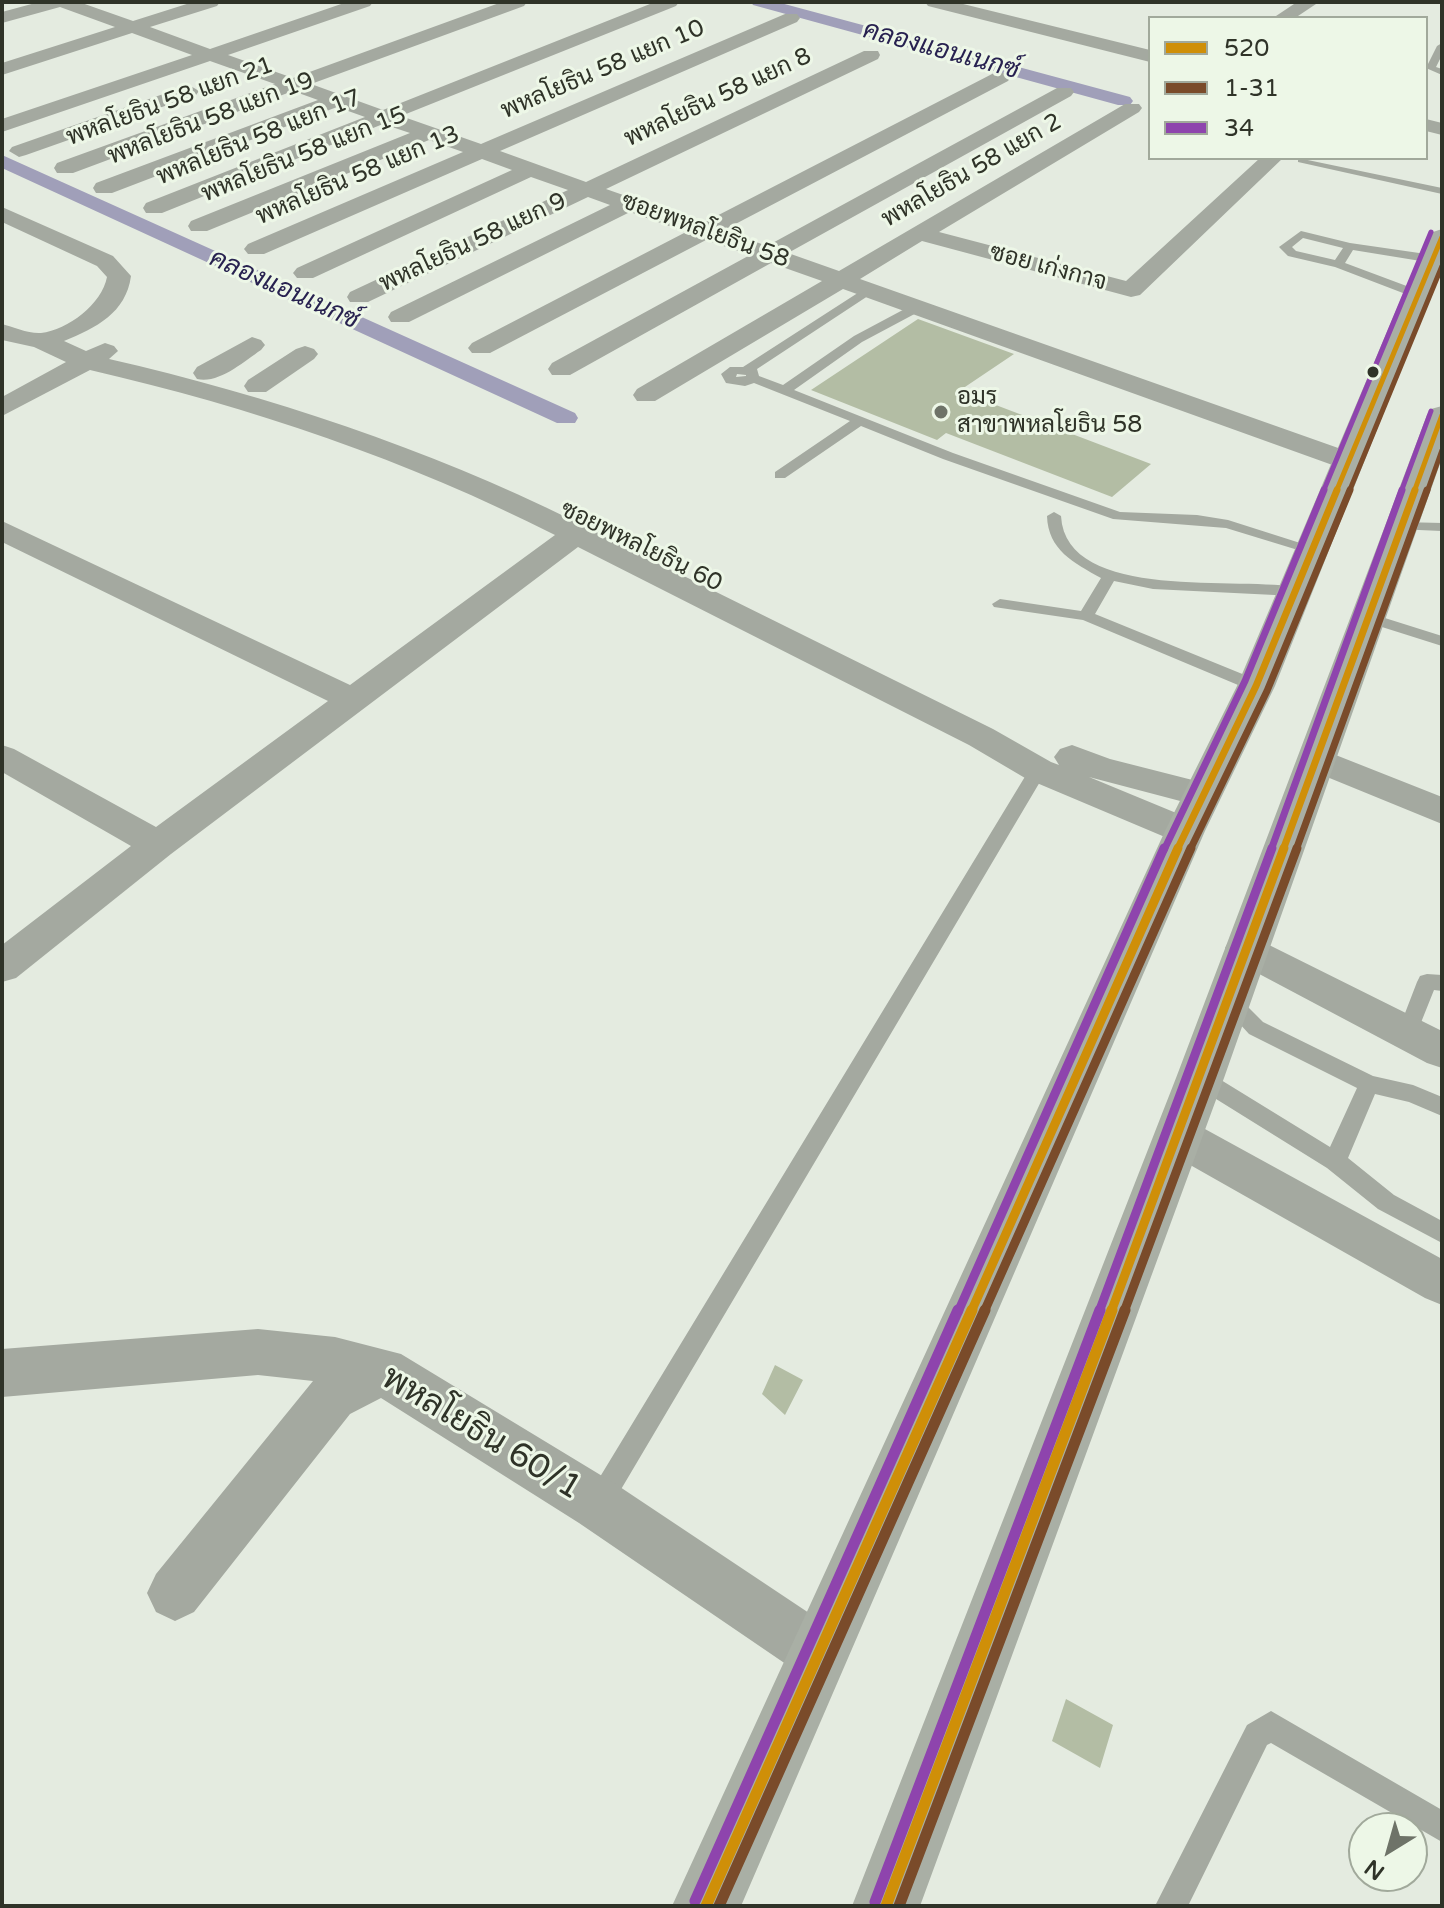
<!DOCTYPE html>
<html>
<head>
<meta charset="utf-8">
<style>
  body { margin:0 }
  #map { position:relative; width:1444px; height:1908px; overflow:hidden; background:#e4ebe0; font-family:"Varela Round",sans-serif }
  canvas { display:block }
  .frame { position:absolute; inset:0; border:4px solid #2f3328; pointer-events:none }
  .legend { position:absolute; left:1148px; top:16px; width:280px; height:144px; box-sizing:border-box; background:#edf7e7; border:2px solid #a1a99b; margin:0; padding:10px 14px; list-style:none; font-size:24px; color:#2f3328 }
  .legend li { display:flex; align-items:center; gap:16px; height:40px }
  .legend b { width:40px; border:2px solid #a1a99b }
  .north { position:absolute; left:1348px; top:1812px; width:80px; height:80px; box-sizing:border-box; background:#edf7e7; border:2px solid #a1a99b; border-radius:50%; rotate:217deg; font-size:22px; font-weight:700; line-height:32px; text-align:center; color:#2f3328 }
  .north::after { content:''; display:block; margin:auto; width:28px; height:36px; background:#6e7368; clip-path:polygon(50% 0,100% 100%,50% 72%,0 100%) }
</style>
</head>
<body>
<div id="map">
<canvas width="1444" height="1908"></canvas>
<div class="frame"></div>
<ul class="legend">
<li><b style="height:10px;background:#cf8f08"></b>520</li>
<li><b style="height:10px;background:#7a4b2a"></b>1-31</li>
<li><b style="height:10px;background:#8e44ad"></b>34</li>
</ul>
<div class="north">N</div>
</div>
<script>
const context = document.querySelector('canvas').getContext('2d');
context.lineJoin = 'round';
function fill(path, color) {
  context.fillStyle = color;
  context.fill(path, 'evenodd');
}
function stroke(path, color, width, dash) {
  context.strokeStyle = color;
  context.lineWidth = width;
  context.lineCap = dash ? 'butt' : 'round';
  context.setLineDash(dash || []);
  context.stroke(path);
}
function write(font, color, halo, rows, align = 'center') {
  context.font = font + ' "Varela Round",Sarabun,sans-serif';
  context.lineWidth = 6;
  context.setLineDash([]);
  context.textBaseline = 'middle';
  context.strokeStyle = halo;
  context.fillStyle = color;
  for (const [text, x, y, turn = 0] of rows) {
    context.save();
    context.translate(x, y);
    context.rotate((+turn || 0) * Math.PI / 180);
    context.textAlign = isNaN(turn) ? turn : align;
    if (halo) context.strokeText(text, 0, 0);
    context.fillText(text, 0, 0);
    context.restore();
  }
}
fill(new Path2D(`
  M751,2H777L1130,97L1133,101L1130,105H1118L753,5Z
  M2,155L575,413L578,418L575,423H557L2,168Z`), '#a09fb9');
fill(new Path2D(`
  M918,319L1014,354L959,391L1151,464L1112,497L946,433L937,440L811,390Z
  M775,1365L803,1380L785,1415L762,1394Z
  M1066,1699L1113,1725L1100,1768L1052,1741Z`), '#b3bda4');
fill(new Path2D(`
  M1442,43V55L1436,67L1442,69V75L1426,68L1437,46Z
  M1298,158L1442,188V194L1298,162Z
  M1301,231L1350,243L1433,255L1439,259L1433,263L1353,250L1345,263L1420,291V297L1416,298L1335,267L1288,256L1279,247ZM1303,238L1343,248L1335,260L1296,251L1292,247Z
  M867,287L877,290L757,369L759,376L783,385L854,336L914,304H922V310L862,342L794,390L953,453L1120,512L1197,515L1228,520L1319,549L1311,554L1226,528L1113,519L943,459L861,426L785,478H775V472L850,421L754,383L745,386L726,383L721,374L730,367H743ZM737,374L746,375V376L736,377Z
  M1054,512L1061,516C1066,604 1243,575 1301,588L1303,591L1295,596L1153,589L1114,581L1095,614L1262,682L1264,686L1262,690H1250L1083,620L994,607L992,604L1000,599L1081,611L1101,578C1074,563 1048,550 1047,516Z
  M1401,522L1442,523V531L1396,529L1394,526Z
  M1369,613L1442,636V646L1363,621V615Z
  M1038,764L1047,770L607,1513L598,1517L589,1513L585,1504L589,1495L1029,770Z
  M1427,974L1442,975V991L1434,990L1414,1040L1407,1042L1400,1040L1397,1034L1417,982L1420,976Z
  M1228,992L1235,994L1263,1022L1373,1076L1413,1085L1442,1097V1116L1409,1102L1375,1094L1348,1158L1394,1195L1442,1221V1243L1378,1209L1327,1168L1192,1084L1189,1078L1192,1072L1200,1069L1208,1072L1330,1147L1357,1088L1249,1034L1218,1000L1221,994Z
  M1271,1711L1442,1810V1842L1271,1743L1267,1745L1188,1906H1155L1247,1725Z`), '#a4a9a0');
fill(new Path2D(`
  M39,2H79L133,21L193,2H220L217,6L150,27L210,49L347,2H373L370,6L228,55L293,78L502,2H527L524,6L311,84L383,110L655,2H679L676,6L401,116L481,144L785,14H797L800,18L797,22L500,151L586,182L864,51H878L880,55L878,59L606,189L703,223L994,73H1008L1011,77L1008,81L724,230L767,246L1057,88H1071L1074,92L1071,96L788,253L839,271L1125,104H1139L1142,108L1139,112L939,232L1126,281L1260,158H1283L1140,295L1131,297L922,241L860,279L1358,455L1362,461L1358,467L1348,469L1338,467L843,289L655,401H637L633,395L637,389L822,281L771,263L570,375H552L548,369L552,363L750,255L706,240L490,353H472L468,348L472,343L686,232L630,212L409,322H391L388,317L391,312L610,205L588,197L368,302H350L347,297L350,292L568,190L531,177L313,278H297L293,273L297,268L512,170L482,159L264,254H248L244,249L248,244L463,152L429,140L207,231H191L188,226L191,221L410,133L383,124L162,213H146L143,208L146,203L365,117L337,107L112,193H96L93,188L96,183L318,100L293,91L73,173H57L54,168L57,163L275,84L210,61L2,132V119L192,55L132,33L2,75V63L115,27L60,7L2,23V12Z
  M925,2H955L1150,50V62L928,6Z
  M1297,2H1319L1295,18H1273Z
  M189,85L199,91L196,95L26,155L19,157L9,151L12,147Z
  M1426,119L1442,123V135L1426,131Z
  M2,207L113,256L131,276C126,313 96,328 64,341L86,351L105,343L114,346L118,351L109,359C270,396 426,448 574,521L591,514L602,517L606,523L597,533L993,729L1051,762L1059,765L1054,757L1060,749L1072,745L1110,759L1216,786L1221,795L1216,804L1203,807L1089,777L1198,822L1204,831L1198,840L1185,844L1172,840L1025,778L969,745L578,547L171,854L16,978L2,982V945L131,846L2,772V745L14,749L156,827L328,701L2,542V521L350,685L555,535C407,460 251,407 90,370L2,416V397L66,362L34,347L2,340V324C13,327 29,334 41,333C68,330 102,304 107,277L97,266L2,222Z
  M252,337L261,340L265,345L261,350C243,362 219,384 197,379L193,373L197,367Z
  M305,346L314,349L318,354L314,359L266,392H248L244,386L248,380L296,349Z
  M1318,748L1442,797V824L1305,768L1300,760L1305,752Z
  M1245,933L1442,1031V1068L1427,1063L1231,959L1225,948L1231,937Z
  M1178,1117L1194,1123L1442,1259V1305L1425,1298L1162,1149L1156,1136L1162,1123Z
  M258,1329L335,1337L401,1354L617,1485L839,1633L847,1653L839,1673L819,1681L799,1673L579,1523L381,1398L350,1414L194,1612L175,1621L156,1612L147,1593L156,1574L313,1381L258,1375L2,1397V1349Z`), '#a4a9a0');
fill(new Path2D(`
  M1442,229V266L1275,686L1205,831L741,1906H672L1165,831L1237,686L1403,294L1429,237L1433,232Z
  M1442,406V458L1224,1078L920,1906H852L1176,1078L1427,415L1431,409Z`), '#a9afa5');
stroke(new Path2D(`
  M1336,492L1442,237
  M1414,492L1442,415`), '#cf8f08', 5);
stroke(new Path2D(`
  M1177,850L1256,686L1337,490
  M1283,850L1415,490`), '#cf8f08', 7);
stroke(new Path2D(`
  M971,1312L1178,848
  M1111,1312L1284,848`), '#cf8f08', 9);
stroke(new Path2D(`
  M706,1906L972,1310
  M886,1906L1112,1310`), '#cf8f08', 11);
stroke(new Path2D(`
  M1349,492L1442,266
  M1427,492L1442,450`), '#7a4b2a', 5);
stroke(new Path2D(`
  M1190,850L1267,691L1350,490
  M1296,850L1427,490`), '#7a4b2a', 7);
stroke(new Path2D(`
  M984,1312L1191,848
  M1124,1312L1297,848`), '#7a4b2a', 9);
stroke(new Path2D(`
  M719,1906L985,1310
  M899,1906L1125,1310`), '#7a4b2a', 11);
stroke(new Path2D(`
  M1323,492L1431,232
  M1401,492L1431,411`), '#8e44ad', 5);
stroke(new Path2D(`
  M1164,850L1245,681L1324,490
  M1271,850L1402,490`), '#8e44ad', 7);
stroke(new Path2D(`
  M958,1312L1164,848
  M1099,1312L1272,848`), '#8e44ad', 9);
stroke(new Path2D(`
  M695,1901L958,1310
  M875,1902L1100,1310`), '#8e44ad', 11);
for (const [x, y, r, color] of [
  [1373,372,7,"#2f3328"],
  [941,412,8,"#6e7368"]
]) {
  const dot = new Path2D();
  dot.arc(x, y, r, 0, 2 * Math.PI);
  context.fillStyle = color;
  context.fill(dot);
  stroke(dot, '#edf7e7', 3);
}
write('24px', '#2f3328', '#edf7e7', [
  ["พหลโยธิน 58 แยก 10",603,70,-23],
  ["พหลโยธิน 58 แยก 8",718,98,-25],
  ["พหลโยธิน 58 แยก 21",170,102,-20],
  ["พหลโยธิน 58 แยก 19",211,119,-21],
  ["พหลโยธิน 58 แยก 17",259,138,-22],
  ["พหลโยธิน 58 แยก 15",304,155,-22],
  ["พหลโยธิน 58 แยก 2",972,171,-30],
  ["พหลโยธิน 58 แยก 13",358,176,-23],
  ["ซอยพหลโยธิน 58",705,231,20],
  ["พหลโยธิน 58 แยก 9",473,243,-25],
  ["ซอย เก่งกาจ",1048,268,15],
  ["ซอยพหลโยธิน 60",641,547,26]
]);
write('24px', '#2f3328', '#edf7e7', [
  ["อมร",957,398],
  ["สาขาพหลโยธิน 58",957,426]
], 'left');
write('italic 26px', '#282250', '#edf7e7', [
  ["คลองแอนเนกซ์",941,51,15],
  ["คลองแอนเนกซ์",284,290,24]
]);
write('34px', '#2f3328', '#edf7e7', [
  ["พหลโยธิน 60/1",481,1434,31]
]);
</script>
</body>
</html>
